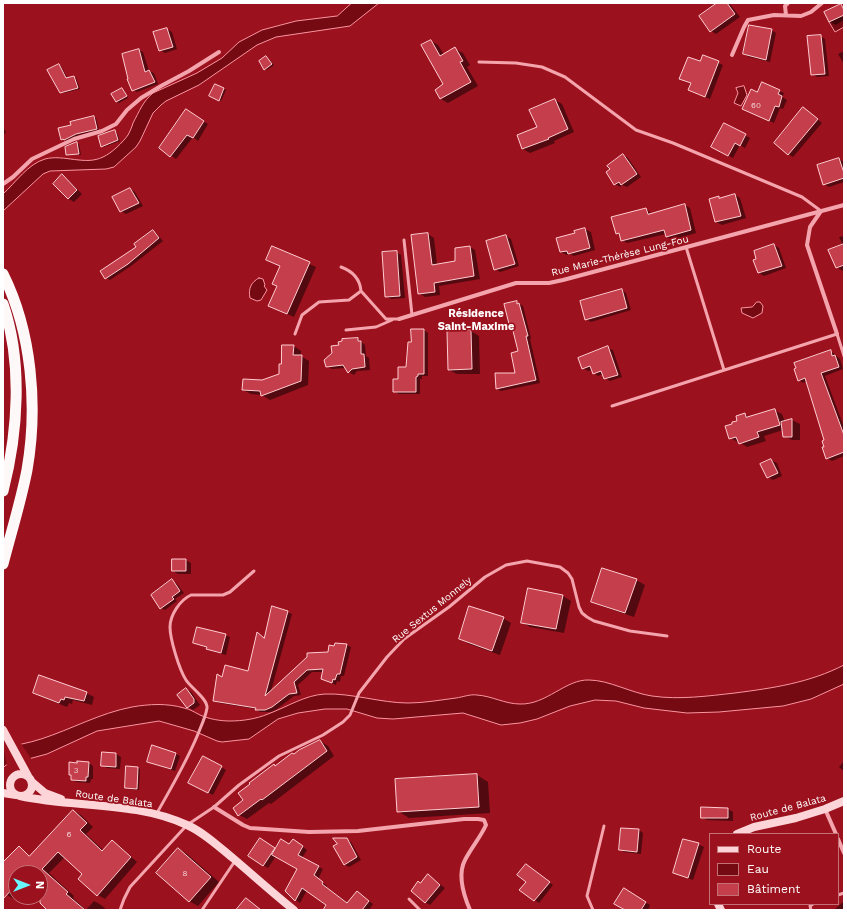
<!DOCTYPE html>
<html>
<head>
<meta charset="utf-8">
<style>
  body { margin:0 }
  #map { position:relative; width:847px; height:913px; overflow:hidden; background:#9b111d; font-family:"Work Sans",sans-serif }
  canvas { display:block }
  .frame { position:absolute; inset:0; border:4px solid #fff; pointer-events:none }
  .legend { position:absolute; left:709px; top:833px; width:130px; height:72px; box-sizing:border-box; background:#9b111d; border:1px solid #c37077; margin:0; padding:5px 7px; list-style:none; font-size:12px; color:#fff }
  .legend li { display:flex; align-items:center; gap:8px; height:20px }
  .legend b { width:20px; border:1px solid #c37077 }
  .north { position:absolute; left:8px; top:865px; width:40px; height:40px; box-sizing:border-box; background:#9b111d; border:1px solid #c37077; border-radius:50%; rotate:90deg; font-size:11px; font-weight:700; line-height:16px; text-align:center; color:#fff }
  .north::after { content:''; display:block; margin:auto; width:14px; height:18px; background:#68f6ff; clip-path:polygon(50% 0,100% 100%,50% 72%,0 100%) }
</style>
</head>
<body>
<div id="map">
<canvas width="847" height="913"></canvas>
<div class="frame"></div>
<ul class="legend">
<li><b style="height:5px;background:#fdd4d8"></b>Route</li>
<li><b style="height:11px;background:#760a13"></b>Eau</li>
<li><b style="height:11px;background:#c43e4b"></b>Bâtiment</li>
</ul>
<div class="north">N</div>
</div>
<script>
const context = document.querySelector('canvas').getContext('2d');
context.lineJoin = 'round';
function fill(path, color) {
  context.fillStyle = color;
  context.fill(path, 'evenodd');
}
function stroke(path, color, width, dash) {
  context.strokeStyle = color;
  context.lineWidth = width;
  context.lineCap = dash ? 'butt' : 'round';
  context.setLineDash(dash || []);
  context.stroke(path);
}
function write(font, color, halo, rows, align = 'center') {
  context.font = font + ' "Work Sans",sans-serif';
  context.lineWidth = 3.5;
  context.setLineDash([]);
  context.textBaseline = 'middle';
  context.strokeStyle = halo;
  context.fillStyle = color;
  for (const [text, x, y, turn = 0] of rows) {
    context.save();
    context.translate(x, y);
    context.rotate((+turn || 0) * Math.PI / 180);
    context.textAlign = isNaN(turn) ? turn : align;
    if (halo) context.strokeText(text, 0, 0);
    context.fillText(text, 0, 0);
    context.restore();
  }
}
const water = new Path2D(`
  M352,3H379L350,26L276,37L257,45L199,85L166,101L161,105L153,113L140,141L136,147L114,167L106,169L50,171L43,174L3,211V194C16,182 28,164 45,159C64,154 85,166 103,157C112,153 123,142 128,135C130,131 132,127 133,123C139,112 143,101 153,93L197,73L222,58L239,42L262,30L296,21L337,16Z
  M844,15V27L835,32L829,22Z
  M744,86L747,95L741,106L734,103L738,93L736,88Z
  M259,278L263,279L265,285L264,286L267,290L261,300L257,301L250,298C248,289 251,282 259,278Z
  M757,302H760L763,306L762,313L753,318L742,313L741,308L752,307Z
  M844,665V684L811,699L783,706L719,712L687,713L644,708L616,701L595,700L570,706L537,719L520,723L501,725L463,713L393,719L377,718L347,709H325L298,713L278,719L249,739L222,742L217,741L194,731L159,721L97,731L47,754L6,765L3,768V748C16,745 29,743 41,739C72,729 100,713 132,707C149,704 167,703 184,708C190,709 194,712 200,715C209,719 220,721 230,721C242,721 256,719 268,714C287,707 305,695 325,694C352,693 381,703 408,703C424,703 440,700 456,698C463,697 470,694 477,695C492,696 505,704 520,704C546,705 566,679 589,680C609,680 631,693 652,696C679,700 708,696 735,693C773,688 809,683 844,665Z`);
fill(water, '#760a13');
stroke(water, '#f896a2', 1);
fill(new Path2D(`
  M20,742L32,760L7,766L3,746Z`), '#9b111d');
fill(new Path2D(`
  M719,3H729L740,17L716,34L711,31Z
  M841,5L844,7V20L836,25L830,22L826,13Z
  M167,29L172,32L177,49L165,53L160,50Z
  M771,30L776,33L770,62L749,57L744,54Z
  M820,36L825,39L829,76L817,77L812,74Z
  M431,41L438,45L444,55L455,49L463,53L470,65L467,67L478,86L448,103L441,99L436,91L445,85Z
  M139,50L143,52L149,71L154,73L158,84L137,92L133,90Z
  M844,51V64L838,54Z
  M703,56L723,65L710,99L689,90L692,84L684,81L701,63Z
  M267,57L274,65L267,70L265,69Z
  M59,65L61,66L68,79L74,77L76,78L80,89L64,93L61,92Z
  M216,85L226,90L221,101L210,96Z
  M122,89L124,90L128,98L119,103L117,102L113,94Z
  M779,91L784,93L782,97L787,100L783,109L780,108L774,123L748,111Z
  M555,100L562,104L574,132L554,141L555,143L530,153L523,149L518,136L538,127Z
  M186,111L208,124L198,141L193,137L176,159L160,148Z
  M808,111L822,123L793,157L788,154Z
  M94,117L96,118L99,130L79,135L67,141L62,139L72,125Z
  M724,124L750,138L745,148L740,145L733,158L712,147Z
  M3,126L6,133L3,134Z
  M115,131L117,133L120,141L104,147L102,146Z
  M77,143L79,144L81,155H69L67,154L66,148Z
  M623,155L628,158L641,177L627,187L622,185L620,187L615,184L611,170Z
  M839,159L844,162V182L829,187L824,184Z
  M62,176L67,179L82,194L74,202L69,199L54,184Z
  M130,189L135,192L143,206L126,214L121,211L114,197Z
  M735,195L740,198L746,218L722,225L716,222L710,199L719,197L721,199Z
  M685,205L690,208L696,233L672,240L667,237L666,234L627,243L622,240L620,235L617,233L646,209L652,214Z
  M585,229L591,232L595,250L574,256L570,254L567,255L561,252L576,234Z
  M153,231L156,233L163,241L131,266L110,280L106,278Z
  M428,234L434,238L437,265L456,262L470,247L475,250L480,279L439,286L440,295L425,297L419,293Z
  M506,236L511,239L519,266L500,272L495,269Z
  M844,236V270L843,271L836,267L843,245L839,237Z
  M774,245L779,248L786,268L764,276L759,273L758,259Z
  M273,248L316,267L294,317L276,309L278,285L281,267L268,260Z
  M396,252L401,255L405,298L391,299L386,296Z
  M622,290L626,293L631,310L591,322L586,319Z
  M516,302L523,306L531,338L530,339L540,383L501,391L497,389L517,374L519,352L512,324L510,323Z
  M424,330L428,333V376H422V379H420V394H399L394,391L399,380L407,368Z
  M471,331L479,336L480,374H457L449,370Z
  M358,339L365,345L366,356L369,358L370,370L357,371L354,375L349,372L346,368L332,369L327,366L340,346Z
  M294,346L301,351V356L309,361L308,385L270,400L262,395L251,394L243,390L280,374Z
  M608,348L613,350L622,377L610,381L605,378L603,374L598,376L594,373L593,370L588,371L583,368Z
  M831,351L840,359L843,369L825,376L844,427V456L832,461L827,458L825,441L807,381L803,383L799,380Z
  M774,410L782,414L785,422L792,420L800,424V440H792L784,436L783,430L764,436L766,441L747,447L739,442H738L730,438L734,424L744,414L750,417Z
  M771,460L777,463L782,476L773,480L768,477Z
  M186,560L191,563V574H178L173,571Z
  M636,580L645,585L634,617L601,606L593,601Z
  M172,581L176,583L184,593L175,599L177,601L165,610L161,608Z
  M529,589L563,596L571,601L564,633L530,627L522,622Z
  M287,612L292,614L271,691L328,653L335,647L336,644L347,645L351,647L344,676H341L340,682L337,681L336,685L322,679L324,672H312L298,685L301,695L294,696L277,709L271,712H260L256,709L219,703L214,700L223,678L248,673L258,634L265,639Z
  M503,618L511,623L500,655L469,644L460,639Z
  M225,635L230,637L226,655L212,651L207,648L194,642Z
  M186,689L191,692L200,705L193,710L188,707Z
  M34,692L86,693L94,697L92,705L73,700L72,704L69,703L67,707L42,697Z
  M320,741L328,746L334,756L271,804L269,803L247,819L239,815L252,785L276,766Z
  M116,754L121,757L120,769L107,768L102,765Z
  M176,754L180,756L175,771L148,762Z
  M844,761V771L839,767Z
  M89,763L93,766V779H91L90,783L76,782L72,779V776L70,775Z
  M221,767L226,770L213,795L195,786Z
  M138,768L140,769L139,790L128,789L126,788Z
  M477,775L488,782L490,813L409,818L398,811Z
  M728,809L733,812V821L707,820L702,817Z
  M74,811L81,815L93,827L86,834L104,851L112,841L119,846L137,862L105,899L98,895L84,874L65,857L49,873L74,896L73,898L86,910H49L34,897H40V873H16V897L14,899L7,895L3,892V864L19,847L30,856Z
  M639,830L643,833L641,854L624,852L620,849Z
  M346,839L351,842L361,860L349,867L344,864Z
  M265,842L276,849L298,843L307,850L302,858L323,869L318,879L327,886L326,887L348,903L357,892L373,904L369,910H330L328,905L307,890L300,903L296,900L286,891L298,869L276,856L268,868L263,865Z
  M698,844L704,847L693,880L674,873Z
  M179,849L187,854L219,882L198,906L189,901Z
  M530,867L553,885L539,903L521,890L527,881Z
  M428,875L445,888L430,905L425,902L420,884Z
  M624,890L650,905L648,910H627Z
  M94,901L101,905L107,910H86Z
  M844,901V910H834Z
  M778,909H788L790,910H778Z`), '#0007');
const building = new Path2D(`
  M717,3H727L735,14L710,32L699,16Z
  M841,4L844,10V15L829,22L824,12Z
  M749,25L772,29L766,60L743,54Z
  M167,28L173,47L159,51L153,32Z
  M821,35L825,74L811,75L807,36Z
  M431,40L440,56L455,47L463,61L460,62L471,82L440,99L435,90L443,84L421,45Z
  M139,49L145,72L149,70L155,82L132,91L127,79H128L122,54Z
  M703,55L719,61L705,97L688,90L691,83L679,79L688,57L700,61Z
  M266,56L272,64L264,70L259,61Z
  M59,64L66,78L74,76L78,88L60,93L47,70Z
  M762,82L780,90L778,94L782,96L779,107L775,106L769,121L742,109L751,89L757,92Z
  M215,84L224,88L219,101L209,96Z
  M122,88L127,96L116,102L111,94Z
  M555,99L568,129L548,138L549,139L522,149L517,135L537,127L529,110Z
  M803,107L818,119L788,155L774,143Z
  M186,109L204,121L193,138L187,135L170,157L159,148Z
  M94,116L97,129L76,134L64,140L63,139L61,140L58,128L71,125L70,122Z
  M724,123L746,134L740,146L735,143L728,156L711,147Z
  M115,130L118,140L101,147L98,136Z
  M77,142L79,154L66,155L65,147Z
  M623,154L637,174L621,185L619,182L614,185L606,172L610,169L607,166Z
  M839,158L844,173V178L823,185L817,165Z
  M62,174L77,190L68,199L53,184Z
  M130,188L139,203L120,212L112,197Z
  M735,194L741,216L715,222L709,199L719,196V198Z
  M685,204L691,230L666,237L664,230L621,241L619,233L616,234L611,217L646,208L648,214Z
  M585,228L590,248L568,254L567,251L560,252L556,238L575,233L574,231Z
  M153,230L159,238L128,264L105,279L100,271L136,247L134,244Z
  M428,233L432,265L455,261V248L470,246L474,276L434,283L435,292L418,294L411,235Z
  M506,235L515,264L494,270L486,241Z
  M774,244L782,266L758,273L753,260L756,259L754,251Z
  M844,244V265L836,268L828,250Z
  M272,246L310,262L287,314L268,306L277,286L272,284L280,266L266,260Z
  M397,251L400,296L385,297L382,252Z
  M622,289L627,308L585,320L580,301Z
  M517,301V304L519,303L528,336H526L536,380L496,389L495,373H515L511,353L518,351L511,323L509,324L504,304Z
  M411,329H424V374H418V376L416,377V392H393V379H398V367H406L408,342H411Z
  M471,330L472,369L448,370L447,331Z
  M358,338V341H361V354H364L365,367L352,369L348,373L343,365L326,367L324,360L332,353L331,346L339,345L338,342L342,341V339Z
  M282,345H294L293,355H302L301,381L261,396L260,391L242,390L243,379L262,380L279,374V364H281Z
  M608,346L618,375L604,379L601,371L593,374L590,366L582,369L578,358Z
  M831,350L832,356L835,355L839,367L821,373L844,435V452L826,459L822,447H824L822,441L824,440L805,378L798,381L794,369L796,368L794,363Z
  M775,409L780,425L757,432L759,437L739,444L736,437L729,439L725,426L732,424V422L737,421L736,416L745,413L746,417Z
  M792,419V437H783L781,422Z
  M771,459L778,473L767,478L760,464Z
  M172,559H186V571H172Z
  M602,568L637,579L625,613L591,602Z
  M172,579L180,591L172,597L174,599L160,609L151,595Z
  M528,588L563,595L556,629L521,623Z
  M272,606L288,611L265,696L307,657V653L328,652L329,645L334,646L335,643L347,644L340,674H337L335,680L333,679L332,683L321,679L323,669L307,670L294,682L297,693L289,694L272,707L265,710H255L256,708L213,701L217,674L222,677L225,665L248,671L257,632L264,638Z
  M469,606L504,617L492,651L459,639Z
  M197,627L226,634L221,653L206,649L207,647L193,643Z
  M39,675L87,692L84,701L65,697L64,700L61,699L59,703L33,693Z
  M186,688L194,699V703L187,708L177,695Z
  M320,740L327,751L262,800L261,799L238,816L233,808L243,800L238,793L250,784L249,783L274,764L275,766L292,753L294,754L299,750Z
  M152,745L176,753L171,769L147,762Z
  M102,752L116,753V767L101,766Z
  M203,756L222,766L208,793L188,783Z
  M77,761L89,762L88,777H86V781L71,780V775H69V762L77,763Z
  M126,766L138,767L137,789L125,788Z
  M477,774L479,807L397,812L395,779Z
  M701,807L728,808V818H701Z
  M73,810L87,823L80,830L102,851L112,840L131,857L97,896L78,879L82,874L58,852L42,869L68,892L66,894L85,910H47L40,903V871L38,873H16V885L3,899V862L19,846L29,856Z
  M621,828L639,829L637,852L619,850Z
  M260,838L275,848L263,866L248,856Z
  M333,838H347L357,857L344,865L333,846L337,844Z
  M281,839L289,844L293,839L303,846L298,855L319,866L314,875L323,882L322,884L347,903L357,891L369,901L362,910H323L326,905L302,888L295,901L285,891L297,869L272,855Z
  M683,839L699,843L688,878L673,873Z
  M178,848L211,877L189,902L156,873Z
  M526,864L550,882L534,901L519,890L526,882L517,875Z
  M428,874L440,885L425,903L411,891L418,881L420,883Z
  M624,888L646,902L641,910H625L614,904Z
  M246,898L261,910H236Z`);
fill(building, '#c43e4b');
stroke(building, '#fecdd2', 1);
stroke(new Path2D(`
  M479,62L516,63L542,67L565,77L636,130L673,143L802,197L821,211
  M404,240L412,315
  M686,247L724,370
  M341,267C352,271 360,279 361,291
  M346,330L376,327L392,320
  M295,334L302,315L319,302L349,300L361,291L386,319H399
  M612,406L837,334L844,356
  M157,813C172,786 189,758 200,729C203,722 206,715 207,708C208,699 191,688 186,680C179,669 170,639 170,627C170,615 180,600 191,595H223L230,592L254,571
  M838,895L844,893
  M409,899L420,910
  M120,910L124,899L130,887L187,825L214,807L239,785L279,756L323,735L343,722L350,715L359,693L387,657L404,639L449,607L485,577L506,565L527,561L560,567L568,573L572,579L579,607L582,613L587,617L594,621L630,631L667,636
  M202,910L235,861
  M593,910L587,896L604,826
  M811,910L810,906L813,904`), '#f4a4ad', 3);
stroke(new Path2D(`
  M786,15L785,6L788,3
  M732,55L744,27L748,20L774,15L801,16L811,12L822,3
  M3,184L13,177L32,159L74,139L102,131L116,124L127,110L141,98L161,86L189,71L219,52
  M821,211L810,227L807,245L837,334
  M399,319L516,283H549L563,280L844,205
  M214,807L243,825L250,828L309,832L358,831L464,819H478L484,820L486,825C480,838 471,848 465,860C457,875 464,896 470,910
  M825,809L836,834
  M838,839L844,853`), '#f4a4ad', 4);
stroke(new Path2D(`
  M3,730L28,776
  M10 785a11 11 0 1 1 22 0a11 11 0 1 1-22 0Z
  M32,782L45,793L61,799
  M3,793L16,795
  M20,796C75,808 135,801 187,825C205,833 219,847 234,859C254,876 274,894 294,910
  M737,834L754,827L796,818L825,809L844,801
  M718,904L721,910`), '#fdd4d8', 8);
stroke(new Path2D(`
  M3,274C32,332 38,407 27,470C21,501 11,533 3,564
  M3,304C23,362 18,433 3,491`), '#fff8f8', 11);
write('8px', '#f0cfd2', null, [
  ["60",756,106],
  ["3",76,771],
  ["6",69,835],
  ["8",185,874]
]);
write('10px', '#fff', '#9b111d', [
  ["Rue Marie-Thérèse Lung-Fou",620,256,-14],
  ["Rue Sextus Monnely",432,610,-39],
  ["Route de Balata",114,799,8],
  ["Route de Balata",788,808,-15]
]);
write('bold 11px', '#fff', '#9b111d', [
  ["Résidence",476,314],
  ["Saint-Maxime",476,327]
]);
</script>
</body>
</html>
